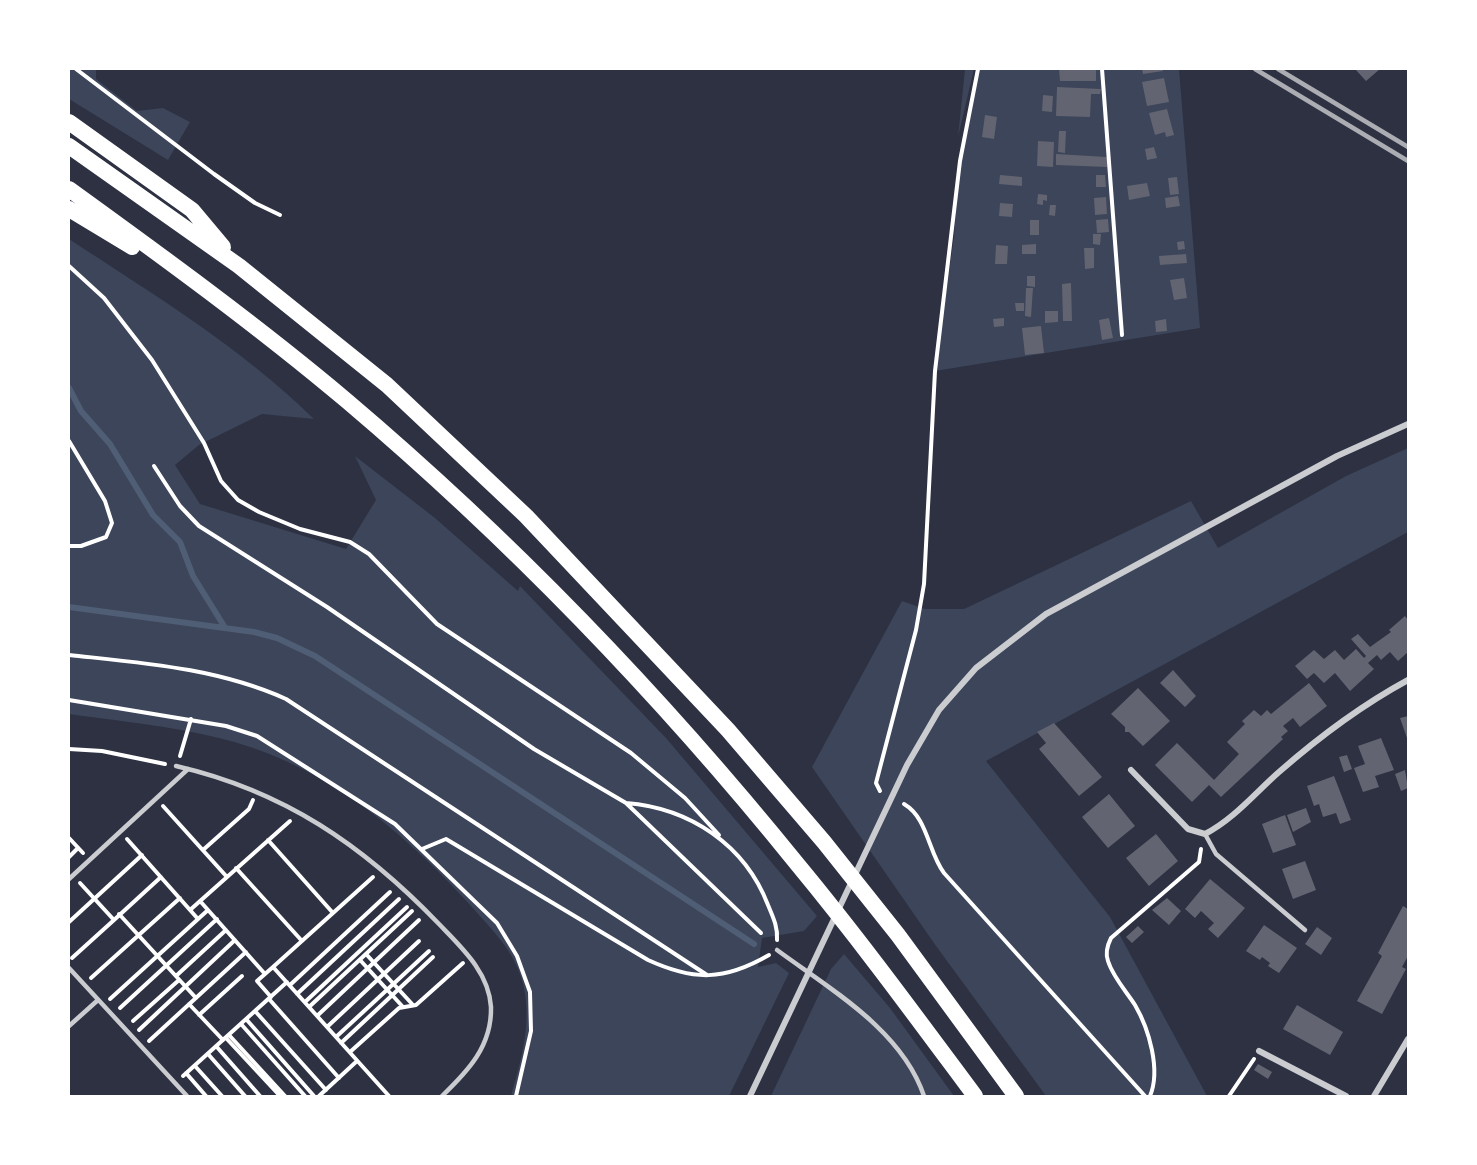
<!DOCTYPE html>
<html>
<head>
<meta charset="utf-8">
<style>
  body { margin:0 }
  #map { position:relative; width:1477px; height:1165px; overflow:hidden; background:#2d3142; font-family:"Fira Sans",sans-serif }
  canvas { display:block }
  .frame { position:absolute; inset:0; border:70px solid #fff; pointer-events:none }
</style>
</head>
<body>
<div id="map">
<canvas width="1477" height="1165"></canvas>
<div class="frame"></div>
</div>
<script>
const context = document.querySelector('canvas').getContext('2d');
context.lineJoin = 'round';
function fill(path, color) {
  context.fillStyle = color;
  context.fill(path, 'evenodd');
}
function stroke(path, color, width, dash) {
  context.strokeStyle = color;
  context.lineWidth = width;
  context.lineCap = dash ? 'butt' : 'round';
  context.setLineDash(dash || []);
  context.stroke(path);
}
fill(new Path2D(`
  M69,69H96V79L137,111L163,108L190,122L168,160L69,99Z
  M965,69H974L958,137Z
  M978,69H1179L1200,328L935,371L954,237L960,161Z
  M69,239C154,295 241,347 314,419L262,414L199,445L175,465L200,504L346,549L376,500L355,456L435,518L518,591L520,586L666,738L817,916L804,931L762,938L758,967L776,963L789,973L729,1096H511C522,1058 533,1019 522,980C513,949 491,929 471,906C411,840 342,779 256,749C196,728 132,723 69,714Z
  M1408,448V532L986,761L1110,917L1207,1096H1046L936,946L812,767L902,601L925,609H964L1191,501L1218,548L1346,476Z
  M844,954L890,1008L954,1096H771L831,969Z`), '#3c4559');
stroke(new Path2D(`
  M69,388L81,411L110,444L153,515L180,542L193,576L224,626
  M69,607L254,632L277,638L315,656L754,944`), '#4f5d75', 6);
fill(new Path2D(`
  M1059,69H1096V81H1060Z
  M1142,69H1162L1163,71L1143,74Z
  M1355,69H1380L1366,81Z
  M1164,78L1169,102L1147,106L1142,82Z
  M1057,87L1101,89L1100,94H1091L1090,117L1056,116Z
  M1043,95L1053,96L1052,112L1042,111Z
  M1167,109L1174,135L1166,137L1165,132L1155,135L1149,113Z
  M985,115L997,117L994,139L982,137Z
  M1059,131H1066L1065,153L1058,152Z
  M1038,141L1054,142L1053,167L1037,166Z
  M1154,147L1157,158L1147,160L1145,149Z
  M1056,154L1107,157V167L1056,165Z
  M1000,175L1022,177V186L999,184Z
  M1096,175H1105L1106,187H1096Z
  M1177,177L1179,194L1170,195L1168,178Z
  M1147,183L1150,196L1129,200L1127,186Z
  M1038,194L1047,195V201L1043,200V205L1037,204Z
  M1178,196L1180,206L1166,208L1165,198Z
  M1106,197L1107,214L1095,215L1094,198Z
  M1000,203L1013,204L1012,217L999,216Z
  M1050,205H1056L1055,216L1049,215Z
  M1108,219L1109,232L1097,233L1096,220Z
  M1030,220H1039V235H1030Z
  M1093,234H1101L1100,245L1093,244Z
  M1184,241L1185,249L1178,250L1177,242Z
  M1036,244V254H1022V245Z
  M996,245L1008,246L1007,264H995Z
  M1084,248H1094V268L1085,269Z
  M1186,254L1187,263L1160,265L1159,256Z
  M1027,276H1035V287L1027,286Z
  M1184,278L1187,298L1174,300L1170,280Z
  M1071,283L1072,321H1063L1062,284Z
  M1026,288H1033L1031,317L1025,316Z
  M1015,303H1024V311H1016Z
  M1045,311H1058V322L1045,323Z
  M1004,318V326L994,327L993,319Z
  M1109,318L1113,338L1102,340L1099,320Z
  M1166,319L1167,331L1156,332L1155,321Z
  M1041,326L1044,353L1025,355L1022,328Z
  M1405,616L1408,620V652L1398,661L1390,652L1381,660L1377,655L1368,663L1374,669L1350,691L1335,673L1324,683L1314,673L1307,679L1295,666L1314,650L1324,659L1335,650L1344,660L1356,649L1364,658L1366,656L1351,639L1358,634L1370,647L1391,632L1389,630Z
  M1173,670L1196,696L1185,707L1160,683Z
  M1309,683L1327,706L1300,727L1293,718L1283,726L1288,731L1281,737L1283,739L1221,797L1209,785L1192,802L1155,765L1177,743L1214,780L1239,754L1227,742L1245,724L1242,721L1254,710L1261,716L1267,710L1271,714Z
  M1138,688L1170,721L1143,746L1129,732H1125V727L1111,714Z
  M1408,716V741L1400,718Z
  M1054,723L1102,777L1079,796L1039,749L1046,743L1037,732Z
  M1381,738L1394,770L1375,776L1379,787L1363,792L1354,768L1365,764L1358,746Z
  M1347,755L1352,769L1344,772L1339,757Z
  M1405,770L1408,788L1401,791L1395,774Z
  M1334,776L1351,820L1340,824L1336,813L1323,817L1319,804L1314,806L1307,786Z
  M1109,794L1135,826L1108,848L1082,817Z
  M1306,808L1311,822L1293,832L1287,815Z
  M1285,815L1296,845L1273,853L1262,824Z
  M1156,834L1178,861L1149,886L1126,858Z
  M1305,861L1316,890L1293,899L1282,869Z
  M1210,879L1245,908L1218,938L1208,929L1214,923L1201,911L1195,918L1185,909Z
  M1167,898L1181,911L1169,925L1152,910Z
  M1403,906L1408,909V956L1402,967L1406,969L1382,1014L1357,1001L1382,956L1378,953Z
  M1264,925L1297,948L1279,973L1268,966L1270,963L1262,957L1260,960L1246,951Z
  M1138,926L1144,932L1132,943L1126,937Z
  M1317,927L1332,938L1321,955L1305,944Z
  M1297,1005L1343,1032L1330,1055L1283,1029Z
  M1258,1064L1272,1072L1268,1079L1254,1070Z`), '#626471');
stroke(new Path2D(`
  M76,69L214,174L255,203L280,215
  M1102,69L1122,335
  M69,266L104,298L152,360L204,443L221,481L238,500L259,512L300,529L350,542L369,554L437,624L631,753L685,798L719,835
  M69,441L105,501L112,523L106,537L81,546H69
  M154,466L180,506L199,526L327,607L534,749L626,803L761,933
  M69,655C143,663 217,668 286,699L707,975
  M69,700L226,726L257,736L395,824L497,923L517,956L530,992L531,1031L516,1096
  M69,749L102,751L165,764
  M180,756L191,719
  M880,791L876,783L916,630L924,584L935,371L960,161L978,69
  M626,803C690,808 745,845 768,905C773,917 778,927 777,940
  M904,804C928,818 928,852 944,873L1145,1096
  M163,806L227,877
  M69,838L83,853
  M127,839L198,919
  M268,840L333,913
  M422,849L446,839L648,960C694,981 724,981 769,955
  M203,850L249,809L253,800
  M69,857L78,848
  M236,868L302,941
  M373,877L273,967L389,1096
  M200,901L265,974
  M190,910L290,821
  M119,914L196,998
  M114,920L161,877
  M69,922L142,855
  M366,954L413,1005
  M72,958L114,920L80,883
  M360,960L403,1007
  M176,976L226,930
  M91,978L180,898
  M290,985L390,892
  M297,994L399,899
  M271,997L257,981L273,967
  M110,999L208,910
  M269,999L339,1078
  M305,1002L407,907
  M189,1004L223,1040
  M309,1007L412,911
  M120,1008L217,919
  M255,1011L326,1090
  M199,1015L242,976
  M317,1016L419,920
  M246,1019L314,1096
  M133,1021L179,980
  M241,1024L305,1096
  M327,1027L419,941
  M139,1030L235,940
  M229,1035L285,1096
  M336,1037L429,951
  M226,1038L280,1096
  M149,1041L246,952
  M341,1043L433,957
  M216,1046L260,1096
  M350,1052L399,1008L416,1005L463,963
  M208,1054L245,1096
  M195,1066L222,1096
  M186,1073L206,1096
  M183,1076L287,982
  M319,1096L357,1061
  M1150,1096C1161,1070 1149,1029 1135,1005C1126,991 1113,977 1108,961C1105,953 1107,946 1111,938L1199,862L1201,849
  M1229,1096L1254,1059`), '#fff', 4);
stroke(new Path2D(`
  M176,766C284,791 363,845 439,924C461,947 489,972 491,1007C492,1046 468,1071 442,1096
  M1205,834L1216,854L1305,930
  M69,879L188,769
  M777,950C830,989 902,1030 924,1096
  M69,968L187,1096
  M69,1026L98,1000`), '#caccd0', 4.5);
stroke(new Path2D(`
  M1131,770L1188,829L1205,834C1234,819 1255,793 1279,772C1319,737 1362,705 1408,680
  M1259,1051L1346,1096
  M750,1096L907,765L939,710L976,668L1046,614L1337,456L1408,424
  M1374,1096L1408,1039`), '#caccd0', 6);
stroke(new Path2D(`
  M69,122L192,210L223,247
  M69,146L239,266L387,385L526,516L728,730L824,842L898,935L1016,1096
  M69,189C163,257 258,326 347,401C511,540 663,698 798,865C860,940 917,1018 975,1096
  M69,209L132,247`), '#fff', 16);
stroke(new Path2D(`
  M1255,69L1408,161
  M1278,69L1408,147`), '#abadb3', 4.5);
</script>
</body>
</html>
